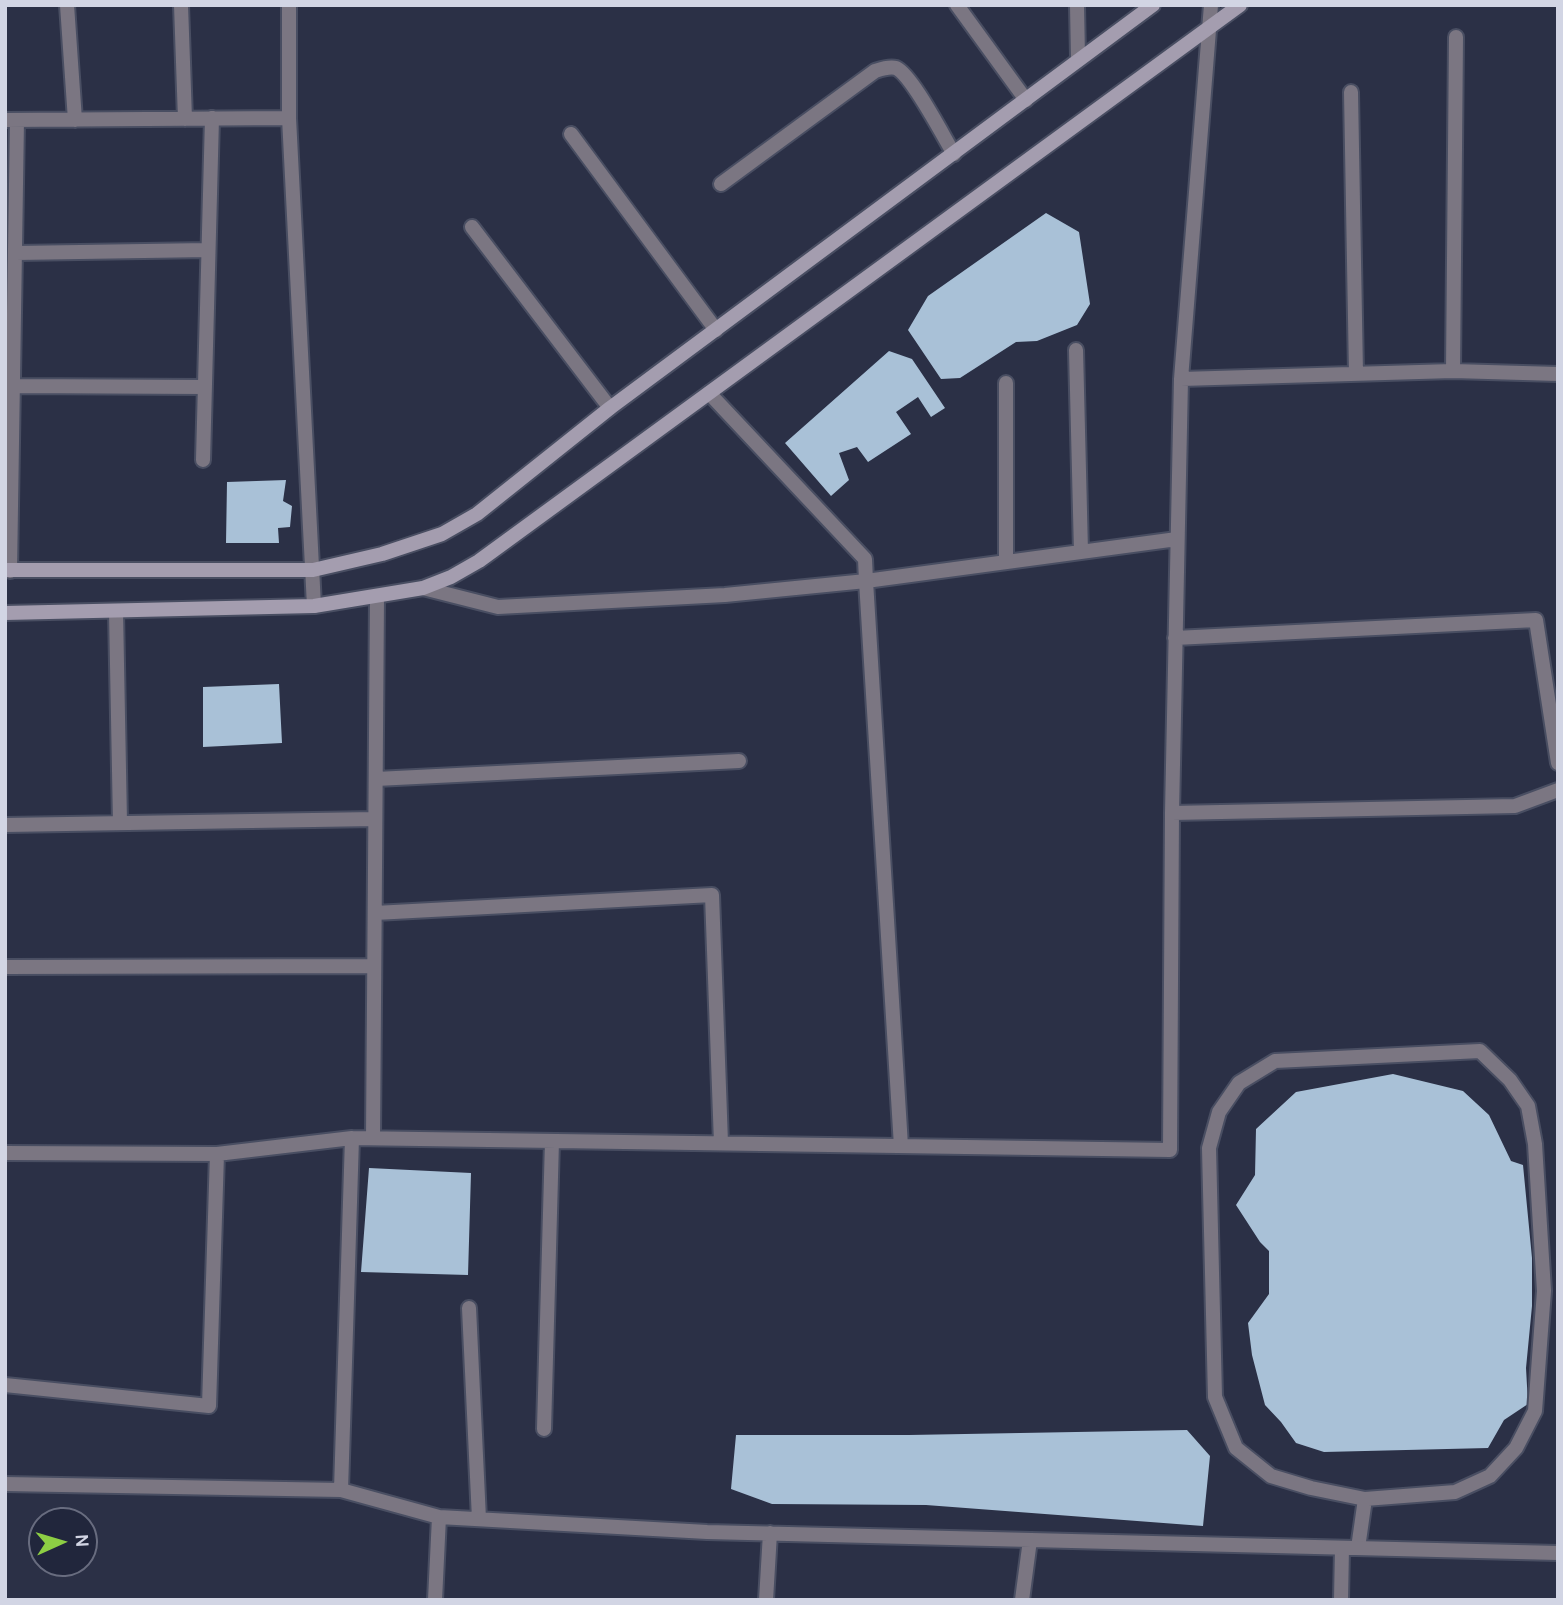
<!DOCTYPE html>
<html>
<head>
<meta charset="utf-8">
<style>
  body { margin:0 }
  #map { position:relative; width:1563px; height:1605px; overflow:hidden; background:#2b3046; font-family:Karla,sans-serif }
  canvas { display:block }
  .frame { position:absolute; inset:0; border:7px solid #d2d5e4; pointer-events:none }
  .north { position:absolute; left:28px; top:1507px; width:70px; height:70px; box-sizing:border-box; background:#21263c; border:2px solid #686c7f; border-radius:50%; rotate:86deg; font-size:19px; font-weight:700; line-height:28px; text-align:center; color:#d2d5e4 }
  .north::after { content:''; display:block; margin:auto; width:24px; height:32px; background:#8dce44; clip-path:polygon(50% 0,100% 100%,50% 72%,0 100%) }
</style>
</head>
<body>
<div id="map">
<canvas width="1563" height="1605"></canvas>
<div class="frame"></div>
<div class="north">N</div>
</div>
<script>
const context = document.querySelector('canvas').getContext('2d');
context.lineJoin = 'round';
function fill(path, color) {
  context.fillStyle = color;
  context.fill(path, 'evenodd');
}
function stroke(path, color, width, dash) {
  context.strokeStyle = color;
  context.lineWidth = width;
  context.lineCap = dash ? 'butt' : 'round';
  context.setLineDash(dash || []);
  context.stroke(path);
}
fill(new Path2D(`
  M1046,213L1079,232L1090,304L1077,325L1037,341L1016,342L960,378L941,379L908,330L928,296Z
  M889,351L912,359L945,408L931,417L918,397L896,412L911,434L868,462L857,447L839,453L849,480L831,496L785,443Z
  M286,480L283,501L292,506L290,527L278,528L279,543H226L227,482Z
  M279,684L282,743L203,747V687Z
  M1393,1074L1463,1091L1489,1115L1511,1161L1523,1165L1532,1258V1306L1526,1368L1528,1404L1504,1420L1488,1448L1324,1452L1296,1443L1281,1422L1265,1405L1252,1355L1248,1323L1269,1294V1251L1260,1242L1236,1205L1255,1175L1256,1129L1296,1092Z
  M369,1168L471,1173L468,1275L361,1272Z
  M1187,1430L1210,1456L1203,1526L926,1505L772,1504L731,1489L736,1435H909Z`), '#a9c1d7');
const lane = new Path2D(`
  M1358,1548L1365,1499L1311,1488L1271,1476L1236,1448L1215,1397L1209,1148L1219,1112L1239,1083L1275,1061L1480,1051L1510,1080L1528,1106L1535,1144L1544,1291L1535,1411L1516,1448L1490,1476L1455,1492L1365,1499`);
const street = new Path2D(`
  M67,5L75,120
  M181,5L185,119
  M289,5V118L314,606
  M957,5L1026,100
  M1077,5L1078,58
  M1351,92L1356,374
  M5,120L289,118
  M571,134L716,330
  M721,184L875,71C881,69 889,66 896,68C912,75 943,136 954,154
  M472,227L610,408
  M16,253L208,250
  M1076,350L1081,552
  M1453,371L1558,374
  M1181,379L1453,371L1456,37
  M13,386L205,387
  M203,460L212,118
  M1006,562V383
  M10,571L17,120
  M423,588L498,607L725,595L866,581L865,559L709,393
  M116,611L120,823
  M1175,638L1536,620L1558,763
  M376,779L739,761
  M1172,813L1515,806L1558,790
  M5,825L375,819
  M375,913L712,895L721,1143
  M5,967L374,966
  M373,1138L377,597
  M901,1146L866,581L1177,539
  M5,1153L217,1154L352,1138L1170,1150L1172,813L1181,379L1211,5
  M469,1308L479,1519
  M5,1385L209,1406L217,1154
  M544,1429L552,1141
  M5,1484L341,1490L439,1517L707,1532L1558,1553
  M341,1490L352,1138
  M435,1600L439,1517
  M766,1600L770,1533
  M1022,1600L1030,1540
  M1341,1600L1342,1548`);
const secondary = new Path2D(`
  M5,570H313L382,554L442,534L477,514L610,408L1153,5
  M5,613L314,606L423,588L451,577L479,561L1240,5`);
stroke(lane, '#494e62', 18);
stroke(street, '#494e62', 18);
stroke(secondary, '#494e62', 18);
stroke(lane, '#7b7682', 14);
stroke(street, '#7b7682', 14);
stroke(secondary, '#a49daf', 14);
</script>
</body>
</html>
